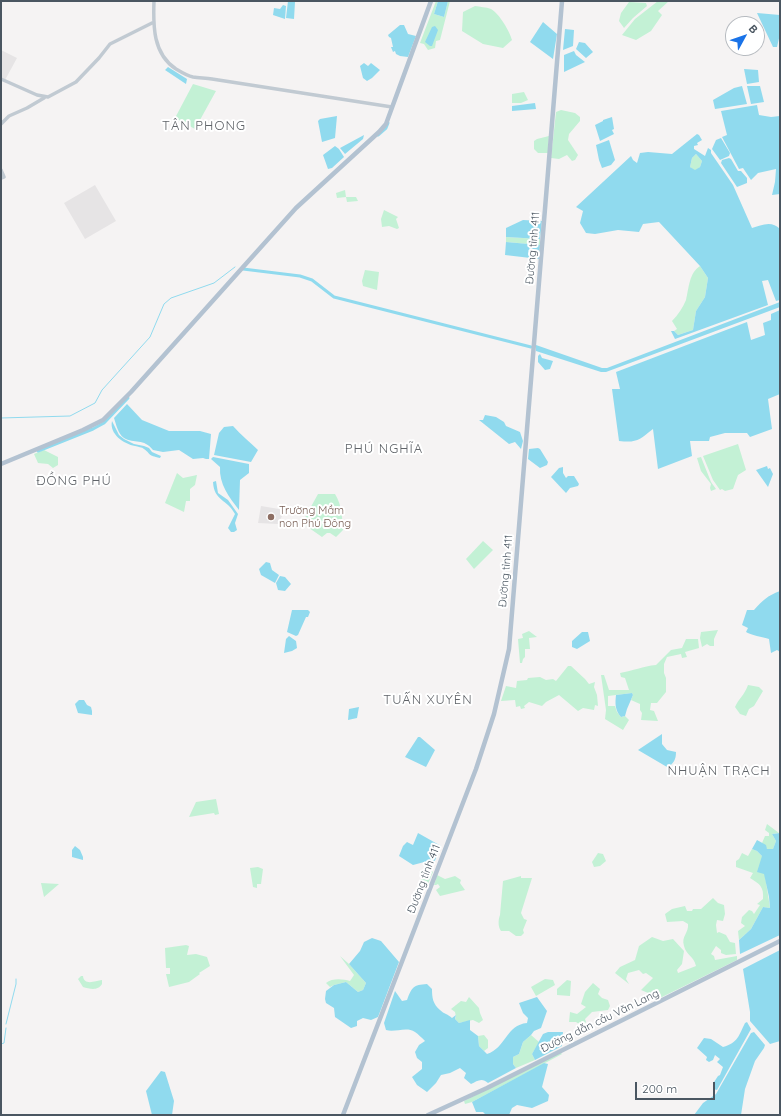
<!DOCTYPE html>
<html>
<head>
<meta charset="utf-8">
<style>
  body { margin:0 }
  #map { position:relative; width:781px; height:1116px; overflow:hidden; background:#f5f3f3; font-family:Quicksand,sans-serif }
  canvas { display:block }
  .frame { position:absolute; inset:0; border:2px solid #4a5661; pointer-events:none }
  .north { position:absolute; left:725px; top:16px; width:40px; height:40px; box-sizing:border-box; background:#fff; border:1px solid #b7bbc0; border-radius:50%; rotate:50deg; font-size:11px; font-weight:700; line-height:16px; text-align:center; color:#4a5661 }
  .north::after { content:''; display:block; margin:auto; width:14px; height:18px; background:#1a73e8; clip-path:polygon(50% 0,100% 100%,50% 72%,0 100%) }
  .scale { position:absolute; left:635px; top:1082px; width:80px; height:18px; box-sizing:border-box; border:2px solid #4a5661; border-top:0; padding-left:5px; font-size:12px; line-height:14px; white-space:nowrap; color:#4a5661; -webkit-text-stroke:3px #fff; paint-order:stroke }
</style>
</head>
<body>
<div id="map">
<canvas width="781" height="1116"></canvas>
<div class="frame"></div>
<div class="north">B</div>
<div class="scale">200 m</div>
</div>
<script>
const context = document.querySelector('canvas').getContext('2d');
context.lineJoin = 'round';
function fill(path, color) {
  context.fillStyle = color;
  context.fill(path, 'evenodd');
}
function stroke(path, color, width, dash) {
  context.strokeStyle = color;
  context.lineWidth = width;
  context.lineCap = dash ? 'butt' : 'round';
  context.setLineDash(dash || []);
  context.stroke(path);
}
function write(font, color, halo, rows, align = 'center') {
  context.font = font + ' Quicksand,sans-serif';
  context.lineWidth = 4;
  context.setLineDash([]);
  context.textBaseline = 'middle';
  context.strokeStyle = halo;
  context.fillStyle = color;
  for (const [text, x, y, turn = 0] of rows) {
    context.save();
    context.translate(x, y);
    context.rotate((+turn || 0) * Math.PI / 180);
    context.textAlign = isNaN(turn) ? turn : align;
    if (halo) context.strokeText(text, 0, 0);
    context.fillText(text, 0, 0);
    context.restore();
  }
}
fill(new Path2D(`
  M1,50L17,58L5,80L1,77Z
  M95,185L116,221L85,239L64,203Z
  M261,506L285,510L278,524L258,523Z`), '#e6e4e5');
fill(new Path2D(`
  M436,1H438L434,14L444,17L448,1H450L440,40L436,41L435,48L428,50L424,44L420,43Z
  M658,1H669L658,11L662,15L651,31L636,40L622,35L635,19Z
  M629,2L646,3L647,6L633,18L624,28L619,21L621,13Z
  M475,6C480,7 486,7 491,9C499,13 510,32 512,40L503,48L483,44L462,31L463,12Z
  M193,84L216,91L195,129L175,118Z
  M524,92L528,100L521,103H512V94Z
  M561,110L575,113L580,117V121L569,134L568,140L578,155L575,160L572,161L567,155L559,159L551,158L556,112Z
  M549,136L548,153H538L534,149V141L537,139Z
  M696,154L702,161L700,167L695,171L690,167L692,158Z
  M345,190L346,197H356L358,201L347,202L346,197L337,198L336,193Z
  M384,210L398,217L396,219L399,228L397,229L389,226L382,227L381,219Z
  M506,237L540,239V245L506,242Z
  M700,266L708,278L705,297L696,311L693,330L678,335L674,331L677,329L672,321C678,315 683,307 686,300C689,288 689,273 700,266Z
  M365,270L379,272L377,290L363,286L362,281Z
  M738,444L746,470L738,475L733,489L725,491L722,489L720,490L713,480L703,456Z
  M44,450L58,457V465L53,468L48,464L38,463L34,454Z
  M701,457L711,482L716,489L711,491L710,488L711,484L701,471L697,458Z
  M177,473L183,478L197,475L195,485L190,489V501H186L184,512L165,503Z
  M318,494H335C342,505 342,517 343,530L336,537L330,533H327L322,537L302,523Z
  M483,541L493,550L474,569L466,559Z
  M718,630L714,639V646H710L707,644L702,647L700,638L701,632Z
  M529,631L537,637L529,638L530,649H525V657L523,659L522,663H520L518,639L523,638L522,634Z
  M686,639H698L699,648L685,652L687,657L682,658L681,654L667,657L664,664V673L666,678V692L657,703H651L650,710L654,711L658,721L641,720L642,713L640,710V704L631,700L633,695L632,693L608,696V706H615L617,712L621,717L625,716L629,720L623,730L605,719L606,710L601,675H604L609,690H629L625,678L621,677L620,673C633,671 643,666 656,665L671,650L682,648Z
  M568,666H571L585,679L589,684L595,682L594,687L597,695L598,706L595,705L594,710L583,708L578,711L559,695L546,702L542,706L529,702L524,706L525,708L521,709L520,706L516,707L515,700L501,701L506,686L516,688L517,681L527,680L528,678L540,677L546,680L553,679L556,681Z
  M748,685L759,687L763,691L754,706L749,709L746,716L740,714L735,707C739,698 744,696 748,685Z
  M216,799L219,814L215,815L214,813L189,817L196,802Z
  M767,824L779,833L772,834L776,841L773,849H767L762,843L765,836H769V833L765,830Z
  M752,849L757,851L762,856L770,908L763,907L751,929L739,940L738,931L745,926L741,923L742,917L749,910L752,911L754,914L760,905L757,904L763,899C764,887 760,884 750,878L753,873L736,867V861L739,859L742,853L748,856Z
  M598,853L603,854L606,861L600,866L594,867L592,862Z
  M258,867L263,869L261,884H257V888L253,887L250,868Z
  M422,870L428,871L430,870L433,872L427,886L423,884L420,880L422,878L420,875Z
  M437,875L445,879L455,876L461,880L460,883L465,890L440,896L436,890L440,887L438,884L436,885H434Z
  M521,876V878H532L521,913L524,919L527,920L523,930L524,933L521,936H516L509,931H501C498,927 498,920 500,915L503,881Z
  M41,883L59,884L44,897Z
  M713,898L718,903L724,905L725,914L723,921L717,920L716,925L717,933L719,932L726,935L730,942L735,943L736,954L726,955L721,953V950L716,946L711,954L714,956L715,960L737,956V960L660,998L641,990L653,978L646,973L643,974L639,970L628,973L626,979L629,984L615,973L620,967L635,960L639,946L652,937L663,941L673,939L684,951L682,964L677,970L678,973L696,966C694,956 686,955 684,946C681,936 689,933 688,924L683,921L667,922L665,914L672,909L685,906L687,911H692L693,909H701Z
  M186,945L189,946L187,955L196,954L207,957L210,966L199,973L200,974L189,982L169,987L166,974H170V968H166L165,948Z
  M340,956L349,964L366,983L363,990L358,992L346,982L334,985L330,987L326,983C332,978 343,979 350,981L354,975Z
  M81,976H83C84,986 95,981 102,980V984C98,991 90,989 83,987L78,979Z
  M545,979L553,980L555,985L536,996L531,987Z
  M567,980L571,981L570,996L557,995V989Z
  M593,983L600,989L598,994L602,998L608,1000L610,1006L608,1010L592,1012L585,1019L586,1022L582,1026L576,1022H569L570,1012L577,1014L586,1007L581,1004L585,992Z
  M469,997L479,1008L480,1013L483,1020L479,1023L473,1020L459,1023L455,1019L456,1017L455,1012L451,1009L461,1001L466,1002Z
  M484,1035L488,1040V1048L484,1051L479,1046L478,1036Z
  M531,1035L539,1042L532,1054L535,1060L516,1068L513,1064V1057L519,1054L523,1042Z
  M560,1052L562,1054L472,1102L465,1104L464,1101Z`), '#c3f1d5');
fill(new Path2D(`
  M288,1L295,2L294,19L286,18Z
  M438,1H448L444,17L434,14Z
  M283,5L286,6L285,19L273,15L274,8L280,9Z
  M757,13L780,15V34L777,47H773Z
  M543,22L557,34L553,59L530,42Z
  M400,25H404L408,34L416,36L408,57L400,56L396,54L395,51L393,52L391,47H393L391,38L389,37L388,35Z
  M435,26L438,30L432,46H430L425,42L432,27Z
  M565,29L574,30L573,46L563,50Z
  M579,42L585,43L593,52L586,58L576,49Z
  M574,51L576,55L585,62L564,72V55Z
  M364,63L368,66L371,63L380,70L372,78L367,81L363,78L360,66Z
  M168,67L187,79L186,84L165,70Z
  M744,69L758,70L759,82L747,84Z
  M742,86L747,104L715,109L713,100L734,88Z
  M747,86H760L764,102L751,104Z
  M535,103L536,109L512,111V106Z
  M757,105L759,115L771,117L780,116V194L772,195L775,182L776,169L758,173L751,180L743,168L739,169L722,137L727,135L721,111Z
  M337,116L335,138L322,142L318,121L320,119Z
  M612,117L614,129L612,130L614,134L600,141L595,125L603,121V120Z
  M697,134L699,135L702,140L697,143L698,145L694,146V149L705,156L708,148L711,150V153L733,185L752,228C761,225 772,220 780,229V300L776,301L768,280L762,281L768,305L675,339L671,331H674L678,335L693,330L696,311L705,297L708,278L700,266L659,222L643,224L639,232L618,230L595,234L586,233L580,223L583,211L576,207L631,156L633,160L637,163L640,153L648,152L672,154ZM696,154L702,161L700,167L695,170L690,167L692,158Z
  M364,135L363,139L345,154L340,148Z
  M721,138L730,153L729,156L720,160L712,149L716,140Z
  M609,140L615,160L611,165L602,168L599,160L596,145Z
  M335,146L339,149L344,157L332,168L328,169L323,155Z
  M729,158L731,159L738,171H741L747,178V183L737,187L721,163L722,160Z
  M523,220L542,221L540,239L506,237V228Z
  M506,242L540,245L539,259L505,255Z
  M780,302V307L606,372H601L536,351V345L602,368H607Z
  M780,310V394L768,399L772,429L750,437L747,433H725L710,437L709,441H690L692,456L658,469L653,429C639,440 637,443 619,441L612,389H620L616,372L747,322L751,340L765,335L763,323L771,320V314Z
  M540,354L542,358L553,361L550,369L545,370L538,362V356Z
  M127,404L142,420L169,431H200L211,434L209,459H206L203,458L193,459L179,450L163,452L153,450C144,438 134,444 124,438C118,434 116,424 114,418Z
  M485,415L496,417L504,422L506,426L520,432L523,441L521,449L515,442L509,444L479,420H483Z
  M112,421L119,435L124,439L134,444L144,446L149,448L152,452L161,456L160,458C147,455 152,455 144,449C142,447 138,447 135,446C124,444 109,434 112,421Z
  M233,426C241,435 250,442 258,450L251,462L214,455L219,433L224,427Z
  M538,448L540,449L548,462L547,465L540,468L528,459L529,449Z
  M213,457L249,464V473L240,480L239,510C229,497 219,484 220,467L211,459Z
  M767,466L768,469L770,468L773,474L768,487L756,470Z
  M563,467V473L566,478L568,476H574L579,484L578,486L570,488L566,493L551,477L559,468Z
  M216,481L218,493L228,500L238,514L235,523L237,530L234,532H231L228,528L235,514C227,499 214,501 213,482Z
  M266,562L270,563L272,570L279,575L275,583L261,575L259,569Z
  M280,576L285,577L291,584L285,591L278,590L276,583Z
  M780,591V652L777,650L771,653L769,639C763,637 750,635 746,632L748,628L742,625L747,610H754C763,600 767,596 780,591Z
  M292,610H308L310,612L308,617H306L298,635L296,636L287,632Z
  M582,632H588L590,641L577,649L572,647V641Z
  M289,636L296,641L297,648L292,651L284,653L286,639Z
  M632,693L633,695L627,709L625,716L621,717C615,710 615,704 616,695Z
  M79,700H84L87,705L91,707L92,711V715L78,713L75,704Z
  M359,707L357,718L348,720L349,709Z
  M662,734V744L667,750L676,752C676,759 674,764 667,767L638,750Z
  M418,737H420L435,750L426,767L405,757Z
  M418,833L441,846L433,865L428,861L413,865L399,856L403,846L407,842L413,845Z
  M780,833V935L740,954L739,940L751,929L763,907L770,908L769,897L764,874L757,872L762,856L757,851L752,849L757,840L766,845L767,849H773L776,841L772,834Z
  M75,846L80,850L83,857V860L72,857V850Z
  M372,938L381,941L399,962L378,1017L371,1020L363,1018L357,1021V1026L351,1028L335,1017L334,1008L326,1003L325,999L326,991L334,985L346,982L358,992L363,990L366,983L349,964L360,951L364,942Z
  M780,950V1041L770,1044L750,1021V1012L743,969Z
  M427,984L432,989C432,998 433,1004 440,1010C444,1014 448,1014 452,1018L456,1015L455,1019L459,1023L470,1020V1030L478,1036L479,1046L487,1054C506,1048 506,1025 527,1023L528,1018L523,1013L519,1003L537,997L547,1011L541,1028L534,1031L531,1035L523,1042L519,1054L513,1057V1064L516,1068L488,1083C482,1077 477,1081 471,1084L464,1078L466,1073L460,1068L450,1073L441,1075L436,1083L427,1092L417,1085L412,1077L422,1069V1062L417,1058L415,1052L419,1045L425,1041C422,1038 418,1034 415,1032C406,1026 395,1033 386,1030L384,1023L395,991L402,1001L407,1000C412,987 413,985 427,984Z
  M747,1022L751,1029L717,1090L713,1089L714,1082L718,1076L720,1075L723,1067L717,1062L720,1059L715,1055L713,1060L709,1062L706,1060L707,1057L697,1048L704,1038L711,1039L723,1047C738,1043 739,1035 745,1023Z
  M548,1032H563L562,1046L535,1060L532,1054L543,1034Z
  M754,1032L765,1045L764,1048L755,1061L745,1089L741,1115H694L703,1103L716,1094L751,1033Z
  M544,1063L548,1064L542,1087L549,1095L548,1101L532,1108L517,1105L512,1108L509,1115H486L483,1112H476L472,1102Z
  M161,1071L165,1072L174,1101L172,1115H152L146,1091Z`), '#90daee');
stroke(new Path2D(`
  M1,418L70,416L95,403L102,390L150,337L164,304L171,298L214,283L235,267
  M6,1024L16,984V979
  M1,1044L4,1043L6,1028`), '#90daee', 1);
stroke(new Path2D(`
  M378,135L386,128L388,123
  M243,269L300,276L312,280L334,297L531,347
  M38,451L93,429L104,423L128,398`), '#90daee', 3);
stroke(new Path2D(`
  M154,1C153,26 153,54 176,69C181,72 188,76 193,77C199,78 206,78 212,79L392,107
  M1,79L37,95L48,97L76,82L99,58L110,44L154,22
  M1,124L9,116L27,108L44,98
  M1,170L4,177L1,178`), '#c1cad2', 3.5);
stroke(new Path2D(`
  M1,464L83,430L103,420L131,392L296,208L379,132L386,124L431,1
  M343,1115L476,769L494,714L509,649L562,1
  M428,1115L487,1088L780,941`), '#b3c2d1', 4.5);
for (const [x, y, r, color] of [
  [271,517,4,"#8d6e63"]
]) {
  const dot = new Path2D();
  dot.arc(x, y, r, 0, 2 * Math.PI);
  context.fillStyle = color;
  context.fill(dot);
  stroke(dot, '#fff', 1.5);
}
write('11px', '#4a5661', '#fff', [
  ["Đường tỉnh 411",533,248,-85],
  ["Đường tỉnh 411",506,571,-85],
  ["Đường tỉnh 411",424,879,-69],
  ["Đường dẫn cầu Văn Lang",600,1021,-26]
]);
write('11px', '#785e54', '#fff', [
  ["Trường Mầm",279,511],
  ["non Phú Đông",279,524]
], 'left');
context.letterSpacing = '1px';
write('13px', '#5f6368', '#fff', [
  ["TÂN PHONG",204,126],
  ["PHÚ NGHĨA",384,449],
  ["ĐỒNG PHÚ",74,481],
  ["TUẤN XUYÊN",428,700],
  ["NHUẬN TRẠCH",719,771]
]);
context.letterSpacing = '0px';
</script>
</body>
</html>
